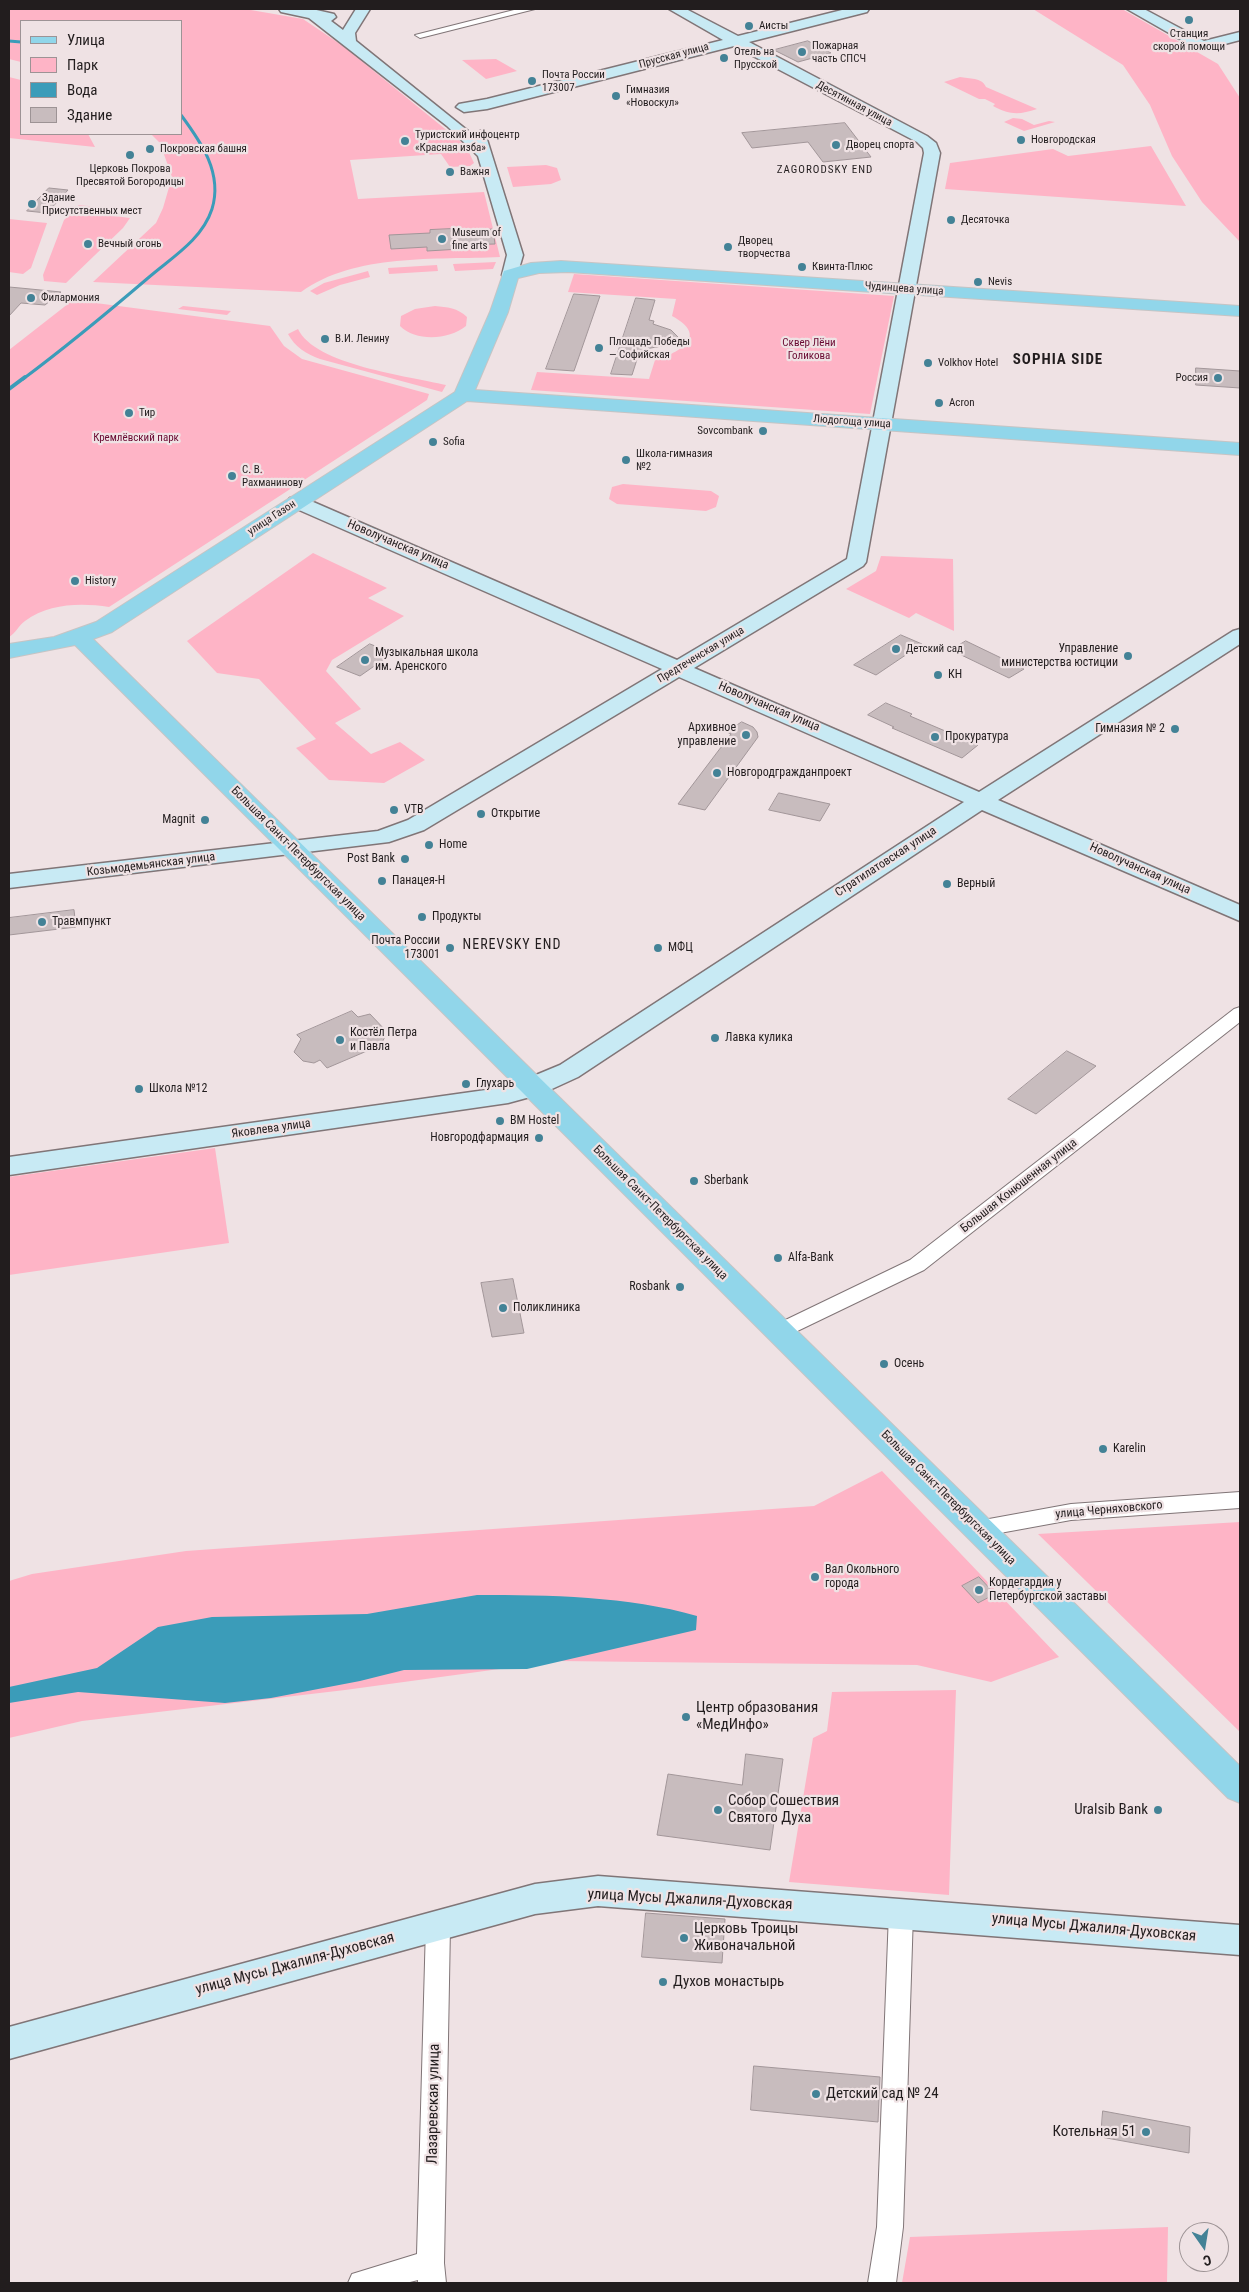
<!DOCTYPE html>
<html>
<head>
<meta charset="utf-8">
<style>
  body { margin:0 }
  #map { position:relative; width:1249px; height:2292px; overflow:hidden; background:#efe2e4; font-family:"Roboto Condensed",sans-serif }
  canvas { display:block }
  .frame { position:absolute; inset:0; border:10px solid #221d1e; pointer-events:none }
  .legend { position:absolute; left:20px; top:20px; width:162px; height:115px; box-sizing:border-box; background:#efe2e4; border:1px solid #9d9395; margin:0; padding:6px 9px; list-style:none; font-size:15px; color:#221d1e }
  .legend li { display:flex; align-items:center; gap:10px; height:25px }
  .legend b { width:25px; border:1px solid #9d9395 }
  .north { position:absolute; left:1179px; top:2222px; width:50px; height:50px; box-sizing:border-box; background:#efe2e4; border:1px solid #9d9395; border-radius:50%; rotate:167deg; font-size:14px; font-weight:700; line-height:20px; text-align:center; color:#221d1e }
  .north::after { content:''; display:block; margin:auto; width:18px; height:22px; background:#438296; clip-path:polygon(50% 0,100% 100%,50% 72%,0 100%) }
</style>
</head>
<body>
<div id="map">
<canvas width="1249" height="2292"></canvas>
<div class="frame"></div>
<ul class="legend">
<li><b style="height:6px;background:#91d6ea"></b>Улица</li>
<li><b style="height:14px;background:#feb4c6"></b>Парк</li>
<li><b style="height:14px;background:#3b9cb9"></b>Вода</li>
<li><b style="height:14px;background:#c8bcbe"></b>Здание</li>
</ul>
<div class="north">С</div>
</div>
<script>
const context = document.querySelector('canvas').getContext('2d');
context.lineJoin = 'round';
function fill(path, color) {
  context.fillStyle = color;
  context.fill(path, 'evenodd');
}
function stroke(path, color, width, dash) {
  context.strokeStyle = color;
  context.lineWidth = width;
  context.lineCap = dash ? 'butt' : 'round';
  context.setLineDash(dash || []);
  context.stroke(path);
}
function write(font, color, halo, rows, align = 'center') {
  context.font = font + ' "Roboto Condensed",sans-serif';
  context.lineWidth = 4.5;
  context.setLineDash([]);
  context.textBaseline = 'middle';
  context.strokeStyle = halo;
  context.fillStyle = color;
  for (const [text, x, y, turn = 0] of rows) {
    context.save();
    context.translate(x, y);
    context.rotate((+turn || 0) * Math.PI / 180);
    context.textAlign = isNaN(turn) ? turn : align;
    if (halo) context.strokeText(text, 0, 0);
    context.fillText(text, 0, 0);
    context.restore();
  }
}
fill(new Path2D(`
  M9,9H245L303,19L343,46L455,137L466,146L474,163L470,166L450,167L441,154L350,160L358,199L484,192L500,257C436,260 355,253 301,292L93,282L156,223L163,208L172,177L160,143L151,134H181V21H21V62L9,59Z
  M1033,9H1122L1218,64L1240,98V242L1202,202L1172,156L1150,105L1123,65Z
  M496,59L517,71L486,79L462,60Z
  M9,77L21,80V134H88L95,147L9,138Z
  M960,77C969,79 982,77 986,87L1037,109C1019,115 1010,115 993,106L995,104L985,99H979L944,82Z
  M1013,118L1022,119L1034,125L1049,121L1055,122L1024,131L1004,122Z
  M1151,146L1186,206L945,189L950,163L1053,149L1068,156Z
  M546,165L557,168L561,180L551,184L513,187L507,167Z
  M79,205L107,208L114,216L130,218L123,228L66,283L44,281L43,275L64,220Z
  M9,219L47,223L31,268L23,274L9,272Z
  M496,262L493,269L455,271L453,264Z
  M437,265L438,271L389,274L388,268Z
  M368,271L370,277L340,285L317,295L310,291L324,283Z
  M574,274L894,296L870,414L531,390L537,372L649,379L655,360C681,352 709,336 672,316L676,299L568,292Z
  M73,300L270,326L284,346L302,359L429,394L427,400L109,607C82,603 49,603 25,621C19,625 15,634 9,637V350Z
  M183,306L231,311L227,315L178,309Z
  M435,306C447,307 458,308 467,317L466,326C449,340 416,342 400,326L401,316L415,309Z
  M298,329C315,365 408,376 446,385L442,392L320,359C306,354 295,347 288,334Z
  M623,484L711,491L719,496L716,507L706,511L617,504L609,499L612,487Z
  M313,553L387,588L368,598L404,616L332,660L326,671L361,709L335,723L371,754L400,742L425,760L384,783L329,780L296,748L316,739L259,679L217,673L187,641Z
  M881,556L953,559L954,631L916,613L909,618L846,589L876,571Z
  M215,1148L229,1243L9,1275V1177Z
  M882,1471L1059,1657L991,1682L917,1665L558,1661L345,1690L82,1721L9,1738V1581L32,1574L186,1551L814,1506Z
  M1240,1522V1732L1038,1534Z
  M956,1690L949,1895L789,1882L813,1738L827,1731L832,1692Z
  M1168,2227L1167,2283H902L910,2237Z`), '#feb4c6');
fill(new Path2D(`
  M477,1595C549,1595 628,1596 697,1616L696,1630L527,1669L404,1670L360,1681L271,1698L225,1703L78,1692L9,1703V1687L97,1668L158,1627L212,1617L367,1614Z`), '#3b9cb9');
stroke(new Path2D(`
  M9,41L21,42
  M23,379C66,347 107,313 148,278C171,258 202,240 212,209C223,173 201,142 181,115`), '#3b9cb9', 3);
stroke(new Path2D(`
  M9,389L25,377`), '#3b9cb9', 4);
const building = new Path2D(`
  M808,41L831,53L798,62L774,50Z
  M845,123L871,157L823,162L808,142L752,148L742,133Z
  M49,188L68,190L47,213L27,211Z
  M451,229V232L493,229L495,244L459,245L460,249L427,251V247L391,249L389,235L430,233V230Z
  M9,287L20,288L61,292L45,305L21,303L9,316Z
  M574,294L600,296L574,371L546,369Z
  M636,298L655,300L649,320L654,321L653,324L671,330L678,337L668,345L645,349L644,353H639L632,375L611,374Z
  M1196,368L1240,371V388L1196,385Z
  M901,635L922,644L876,675L854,665Z
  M966,641L1024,669L1009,678L951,650Z
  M370,644L393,653L360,676L337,667Z
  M886,703L912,714L910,716L978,745L962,758L892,728L894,727L868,715Z
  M742,722L753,727L757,732L758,737L705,810L678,804L731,734L727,732Z
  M779,793L830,804L820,821L769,810Z
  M74,910L76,927L9,935V918Z
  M352,1011L358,1017L370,1014L387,1032L381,1045L327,1068L320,1060L314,1063L303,1061L294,1052L301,1039L297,1035Z
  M1067,1051L1096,1066L1036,1114L1008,1099Z
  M513,1279L524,1333L492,1337L481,1283Z
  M979,1577L995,1594L978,1603L962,1586Z
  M746,1754L783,1759L770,1850L657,1835L668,1774L742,1785Z
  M646,1913L725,1919L722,1963L642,1957Z
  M754,2066L880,2077L878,2122L751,2110Z
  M1103,2111L1190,2127L1189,2153L1101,2137Z`);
fill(building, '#c8bcbe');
stroke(building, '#a29699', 1);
const street = new Path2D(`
  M518,9H535L420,38L415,35Z
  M1240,1007V1022L924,1270L787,1336L780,1338L773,1336L770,1331L773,1326L910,1260L1234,1009Z
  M1240,1492V1508L1071,1520L978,1537L970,1535L967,1529L970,1523L978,1521L1071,1504Z
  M901,1902L910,1905L913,1913L903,2227L896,2283H868L877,2227L889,1913L892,1905Z
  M438,1915L447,1918L450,1926L444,2263L446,2283H418V2280L406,2283H348L352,2274L417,2254L426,1926L429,1918Z`);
const secondary = new Path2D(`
  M279,9H312L334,14L336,17L331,21L343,30L356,9H370L355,33L356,41L473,135L480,131L485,133L523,255L516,279H504L502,275L507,255L478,156L447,126L309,18L281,12Z
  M669,9H686L738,36L846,9H869L867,12L749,42L927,136L936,143L940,153L866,562L863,566L694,668L979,792L1233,631L1240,629V644L998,800L1240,905V921L982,810L578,1077L541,1094L508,1103L9,1175V1157L507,1087L560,1065L964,802L679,677L424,830L389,842L9,888V874L378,831L408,820L662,669L290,506L287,502L290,498H304L677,660L847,559L924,153L923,148L917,142L734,46L487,109L464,112L456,107L459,104L487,99L723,40Z
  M1127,9H1144L1204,41L1240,32V40L1202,50L1197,49Z
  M598,1876L1240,1925V1955L598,1906L535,1914L9,2059V2027L535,1884Z`);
const primary = new Path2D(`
  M561,261L1240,306V316L568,272L539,273L518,278L508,312L475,390L1240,443V455L467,401L112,632L93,639L1240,1766V1803L1228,1798L75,645L9,658V644L54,637L96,622L455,392L490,312L504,271L531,263Z`);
stroke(street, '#807577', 2);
stroke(secondary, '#807577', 3);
stroke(primary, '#c6c4c4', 2);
fill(street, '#fff');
fill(secondary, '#c8eaf4');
fill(primary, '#91d6ea');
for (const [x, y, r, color] of [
  [1189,20,5,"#438296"],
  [749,26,5,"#438296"],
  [802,52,5,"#438296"],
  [724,58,5,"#438296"],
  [532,81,5,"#438296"],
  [616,96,5,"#438296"],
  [1021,140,5,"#438296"],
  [405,141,5,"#438296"],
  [836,145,5,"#438296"],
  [150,149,5,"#438296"],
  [130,155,5,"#438296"],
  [450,172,5,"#438296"],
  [32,204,5,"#438296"],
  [951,220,5,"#438296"],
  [442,239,5,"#438296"],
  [88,244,5,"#438296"],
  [728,247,5,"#438296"],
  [802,267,5,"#438296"],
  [978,282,5,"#438296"],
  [31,298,5,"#438296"],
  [325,339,5,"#438296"],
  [599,348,5,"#438296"],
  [928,363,5,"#438296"],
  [1218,378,5,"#438296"],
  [939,403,5,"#438296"],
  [129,413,5,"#438296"],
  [763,431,5,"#438296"],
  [433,442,5,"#438296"],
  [626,460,5,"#438296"],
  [232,476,5,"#438296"],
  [75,581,5,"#438296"],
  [896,649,5,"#438296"],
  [1128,656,5,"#438296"],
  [365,660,5,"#438296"],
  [938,675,5,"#438296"],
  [1175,729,5,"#438296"],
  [746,735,5,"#438296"],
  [935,737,5,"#438296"],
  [717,773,5,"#438296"],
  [394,810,5,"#438296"],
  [481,814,5,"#438296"],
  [205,820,5,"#438296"],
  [429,845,5,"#438296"],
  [405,859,5,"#438296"],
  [382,881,5,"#438296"],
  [947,884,5,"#438296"],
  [422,917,5,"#438296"],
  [42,922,5,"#438296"],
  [450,948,5,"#438296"],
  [658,948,5,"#438296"],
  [715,1038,5,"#438296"],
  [340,1040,5,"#438296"],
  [466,1084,5,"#438296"],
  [139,1089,5,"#438296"],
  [500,1121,5,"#438296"],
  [539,1138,5,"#438296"],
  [694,1181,5,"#438296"],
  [778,1258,5,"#438296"],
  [680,1287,5,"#438296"],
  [503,1308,5,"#438296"],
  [884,1364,5,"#438296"],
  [1103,1449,5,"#438296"],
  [815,1577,5,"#438296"],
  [979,1590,5,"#438296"],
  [686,1717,5,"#438296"],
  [718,1810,5,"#438296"],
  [1158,1810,5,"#438296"],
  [684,1938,5,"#438296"],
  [663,1982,5,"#438296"],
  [816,2094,5,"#438296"],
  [1146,2132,5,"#438296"]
]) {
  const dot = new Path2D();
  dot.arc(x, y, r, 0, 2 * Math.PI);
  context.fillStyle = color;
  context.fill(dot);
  stroke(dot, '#efe2e4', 2);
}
write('11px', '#221d1e', '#efe2e4', [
  ["Аисты",759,26],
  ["Станция",1189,34,"center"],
  ["скорой помощи",1189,47,"center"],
  ["Пожарная",812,46],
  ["часть СПСЧ",812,59],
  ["Отель на",734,52],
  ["Прусской",734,65],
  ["Почта России",542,75],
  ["173007",542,88],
  ["Гимназия",626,90],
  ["«Новоскул»",626,103],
  ["Туристский инфоцентр",415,135],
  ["«Красная изба»",415,148],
  ["Новгородская",1031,140],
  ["Дворец спорта",846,145],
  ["Покровская башня",160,149],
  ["Церковь Покрова",130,169,"center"],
  ["Пресвятой Богородицы",130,182,"center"],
  ["Важня",460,172],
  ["Здание",42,198],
  ["Присутственных мест",42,211],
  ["Десяточка",961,220],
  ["Museum of",452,233],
  ["fine arts",452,246],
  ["Дворец",738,241],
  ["творчества",738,254],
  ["Вечный огонь",98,244],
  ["Квинта-Плюс",812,267],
  ["Nevis",988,282],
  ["Филармония",41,298],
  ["В.И. Ленину",335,339],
  ["Площадь Победы",609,342],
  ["— Софийская",609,355],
  ["Volkhov Hotel",938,363],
  ["Россия",1208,378,"right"],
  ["Acron",949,403],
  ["Тир",139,413],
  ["Sovcombank",753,431,"right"],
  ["Sofia",443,442],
  ["Школа-гимназия",636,454],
  ["№2",636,467],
  ["С. В.",242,470],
  ["Рахманинову",242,483],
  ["History",85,581],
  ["Детский сад",906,649]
], 'left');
write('11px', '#221d1e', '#efe2e4', [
  ["Прусская улица",674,56,-15],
  ["Десятинная улица",854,104,28],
  ["Чудинцева улица",904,289,4],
  ["Людогоща улица",852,422,4],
  ["улица Газон",272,518,-33],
  ["Предтеченская улица",701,655,-31]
]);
context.letterSpacing = '1px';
write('11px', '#221d1e', '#efe2e4', [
  ["ZAGORODSKY END",825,170]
]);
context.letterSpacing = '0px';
write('11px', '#690a32', '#efe2e4', [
  ["Сквер Лёни",809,343],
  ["Голикова",809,356],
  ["Кремлёвский парк",136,438]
]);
write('12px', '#221d1e', '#efe2e4', [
  ["Новолучанская улица",398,545,23],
  ["Новолучанская улица",769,707,23],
  ["Большая Санкт-Петербургская улица",298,854,45],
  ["Стратилатовская улица",886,862,-33],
  ["Козьмодемьянская улица",151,865,-7],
  ["Новолучанская улица",1140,869,24],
  ["Яковлева улица",271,1129,-8],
  ["Большая Конюшенная улица",1019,1186,-38],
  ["Большая Санкт-Петербургская улица",660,1213,45],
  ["Большая Санкт-Петербургская улица",948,1498,45],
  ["улица Черняховского",1109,1510,-5]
]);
write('12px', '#221d1e', '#efe2e4', [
  ["Управление",1118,649,"right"],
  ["министерства юстиции",1118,663,"right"],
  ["Музыкальная школа",375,653],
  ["им. Аренского",375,667],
  ["КН",948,675],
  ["Архивное",736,728,"right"],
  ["управление",736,742,"right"],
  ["Гимназия № 2",1165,729,"right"],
  ["Прокуратура",945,737],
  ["Новгородгражданпроект",727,773],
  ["VTB",404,810],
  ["Открытие",491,814],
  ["Magnit",195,820,"right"],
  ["Home",439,845],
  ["Post Bank",395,859,"right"],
  ["Панацея-Н",392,881],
  ["Верный",957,884],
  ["Продукты",432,917],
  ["Травмпункт",52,922],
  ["Почта России",440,941,"right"],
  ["173001",440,955,"right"],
  ["МФЦ",668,948],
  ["Костёл Петра",350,1033],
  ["и Павла",350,1047],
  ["Лавка кулика",725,1038],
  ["Глухарь",476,1084],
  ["Школа №12",149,1089],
  ["BM Hostel",510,1121],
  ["Новгородфармация",529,1138,"right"],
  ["Sberbank",704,1181],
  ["Alfa-Bank",788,1258],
  ["Rosbank",670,1287,"right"],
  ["Поликлиника",513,1308],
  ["Осень",894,1364],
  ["Karelin",1113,1449],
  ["Вал Окольного",825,1570],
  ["города",825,1584],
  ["Кордегардия у",989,1583],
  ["Петербургской заставы",989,1597]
], 'left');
context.letterSpacing = '1px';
write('14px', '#221d1e', '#efe2e4', [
  ["NEREVSKY END",512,945]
]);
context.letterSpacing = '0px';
context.letterSpacing = '1px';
write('bold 15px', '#221d1e', '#efe2e4', [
  ["SOPHIA SIDE",1058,360]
]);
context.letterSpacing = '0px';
write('15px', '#221d1e', '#efe2e4', [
  ["Центр образования",696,1708],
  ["«МедИнфо»",696,1725],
  ["Собор Сошествия",728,1801],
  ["Святого Духа",728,1818],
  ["Uralsib Bank",1148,1810,"right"],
  ["Церковь Троицы",694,1929],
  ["Живоначальной",694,1946],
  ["Духов монастырь",673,1982],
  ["Детский сад № 24",826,2094],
  ["Котельная 51",1136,2132,"right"]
], 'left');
write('15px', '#221d1e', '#efe2e4', [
  ["улица Мусы Джалиля-Духовская",690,1900,3],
  ["улица Мусы Джалиля-Духовская",1094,1928,5],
  ["улица Мусы Джалиля-Духовская",295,1964,-15],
  ["Лазаревская улица",434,2104,-89]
]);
</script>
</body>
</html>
